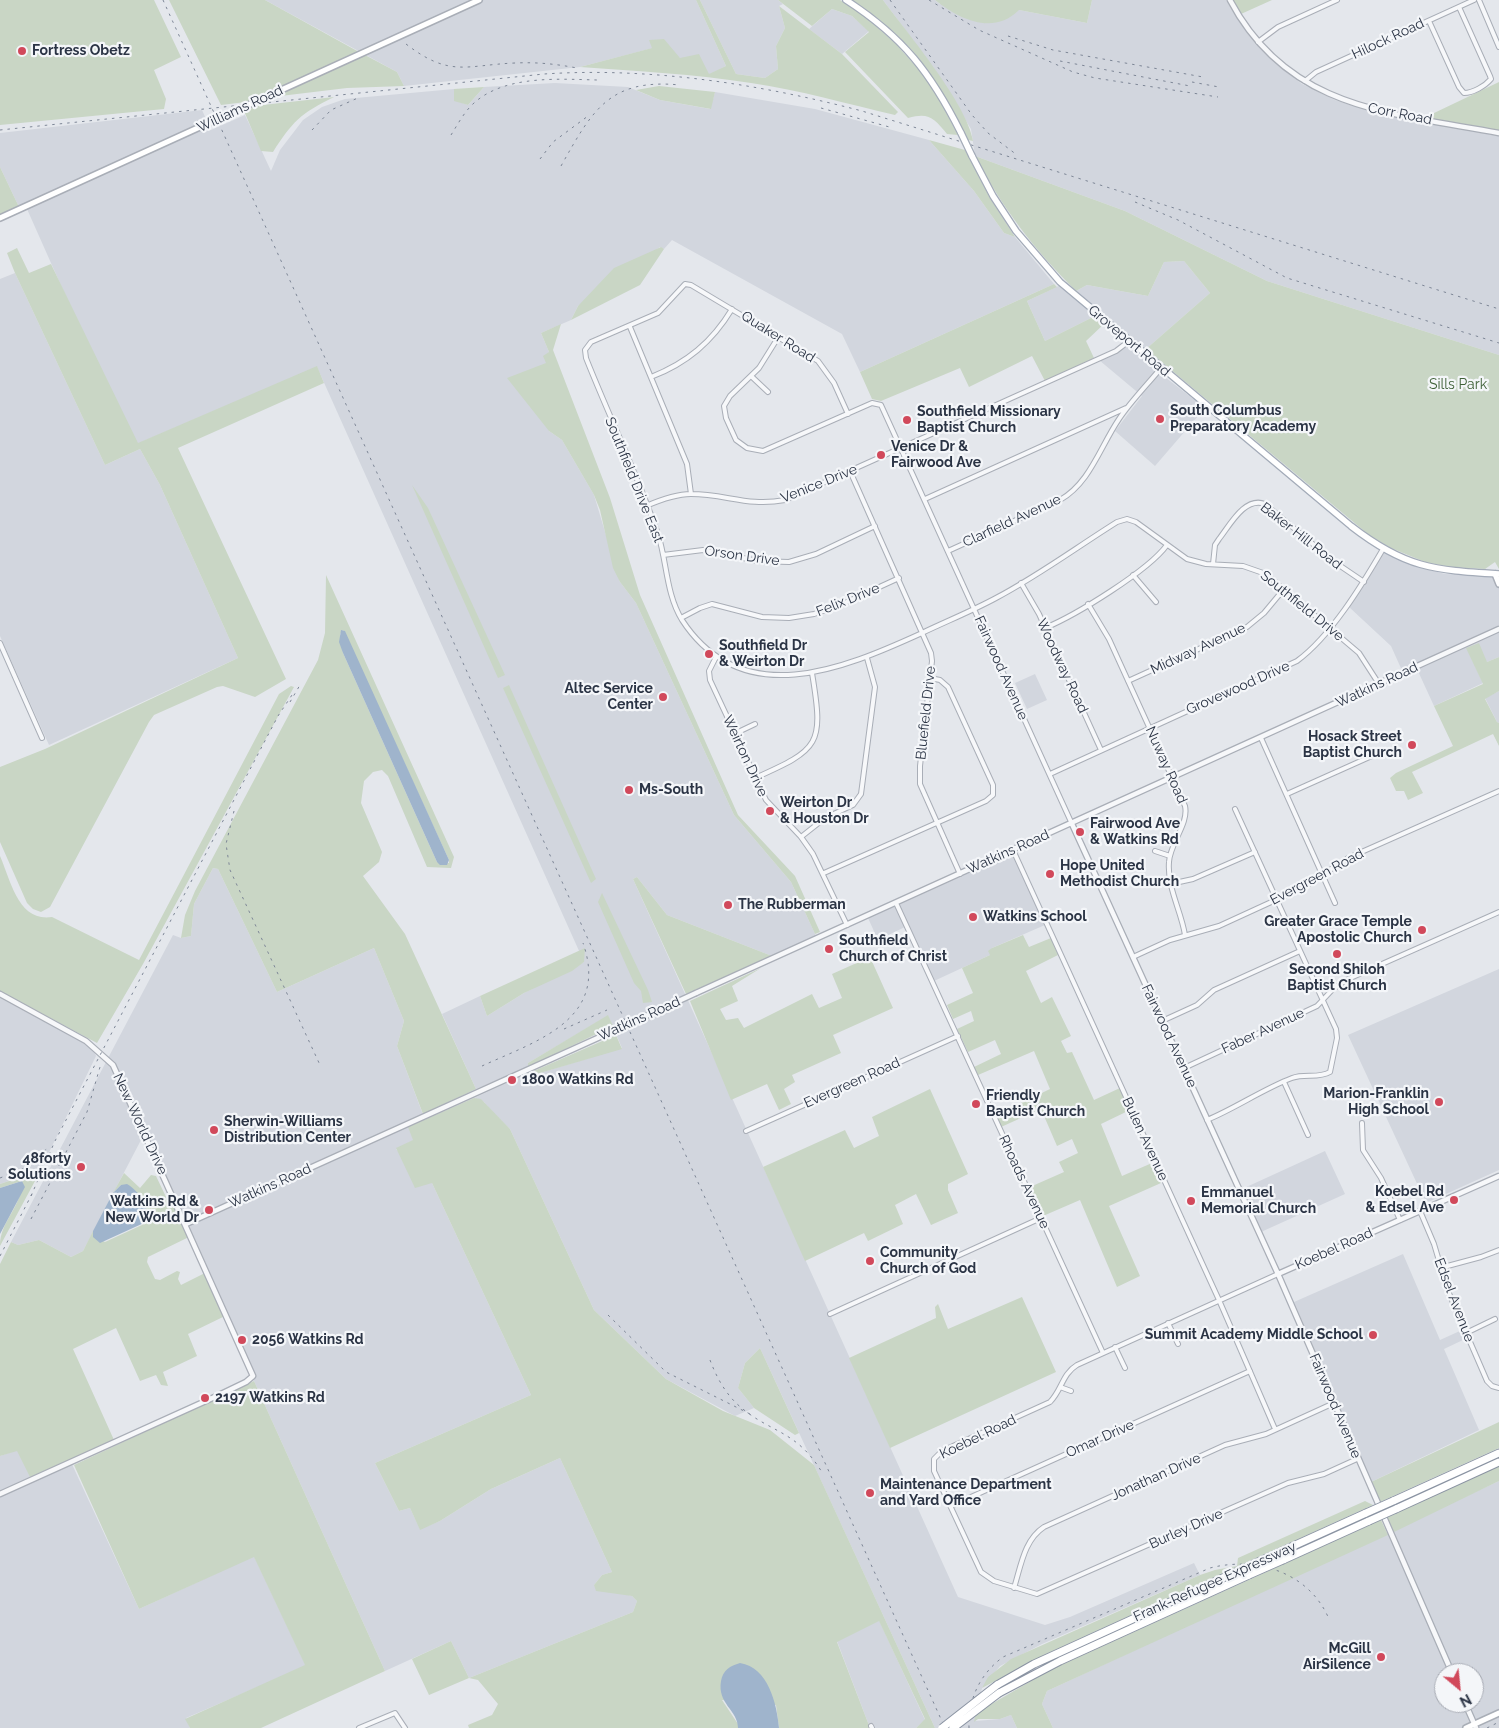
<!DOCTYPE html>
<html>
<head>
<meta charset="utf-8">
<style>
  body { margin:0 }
  #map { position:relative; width:1499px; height:1728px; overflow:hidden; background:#e4e7ec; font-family:Raleway,sans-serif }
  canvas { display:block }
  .north { position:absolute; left:1434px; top:1663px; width:50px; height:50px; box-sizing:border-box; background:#f4f6f9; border:1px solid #a4a8b1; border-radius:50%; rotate:152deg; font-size:14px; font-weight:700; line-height:20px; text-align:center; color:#2b3445 }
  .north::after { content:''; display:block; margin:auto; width:18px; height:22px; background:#d1495b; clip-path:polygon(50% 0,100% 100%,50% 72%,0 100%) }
</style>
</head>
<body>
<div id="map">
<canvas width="1499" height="1728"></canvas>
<div class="north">N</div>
</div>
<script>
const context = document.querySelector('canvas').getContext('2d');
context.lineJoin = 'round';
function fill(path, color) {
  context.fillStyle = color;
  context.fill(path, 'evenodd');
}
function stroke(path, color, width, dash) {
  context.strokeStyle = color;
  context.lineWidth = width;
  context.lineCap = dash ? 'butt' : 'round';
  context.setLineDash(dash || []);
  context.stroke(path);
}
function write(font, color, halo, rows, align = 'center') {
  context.font = font + ' Raleway,sans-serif';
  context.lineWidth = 4.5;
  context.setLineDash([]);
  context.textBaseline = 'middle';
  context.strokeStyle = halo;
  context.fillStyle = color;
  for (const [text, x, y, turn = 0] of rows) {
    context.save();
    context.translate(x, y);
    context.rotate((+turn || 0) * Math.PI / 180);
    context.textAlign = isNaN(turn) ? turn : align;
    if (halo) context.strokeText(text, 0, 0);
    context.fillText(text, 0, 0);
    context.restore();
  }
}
fill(new Path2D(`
  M265,0H696L726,66L709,75L680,58L653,48L580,67L404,86L397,72Z
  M700,0H778L783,4L779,6L785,28L776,46L778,69L765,78L736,74Z
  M883,0H935L940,4L1019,10L1087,23L1092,0H1226L1246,32L1281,68L1302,84L1335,100L1382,115L1499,136V355L1267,281L1125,211L975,156L971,129L937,73Z
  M832,9L852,16L869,31L842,54L809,29Z
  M555,83L628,87L660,100L710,109L715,92L815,109L929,140L974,191L1004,233L1015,237L1054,284L860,372L842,334L672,240L664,249L660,247L578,306L571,320L541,333L549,352L546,363L549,431L562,440L594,495L620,582L636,603L734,815L791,882L816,936L772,956L667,915L637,877L633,879L958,1597L1045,1625L1070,1617L1194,1563L1200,1575L1042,1644L1000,1666L982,1688L975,1721L1000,1719L1011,1715L1017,1728H935L760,1348L745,1363L738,1388L754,1408L735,1416L666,1379L594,1310L510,1129L493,1113L484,1102L474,1098L520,1077L523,1078L622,1048L608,1016L528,1063V1067L476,1089L442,1014L480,996L487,1016L524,993L584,962L317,367L137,444L67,299L27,209L19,207L0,167V133L202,110L211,130L245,115L271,171L280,150L303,120L322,107L345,99L454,89V100L468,105L484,87Z
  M1184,261L1210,293L1146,349L1167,367L1161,374L1205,408L1155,466L1115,431L1142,396L1099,360L1129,346L1095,316L1045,341L1027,301L1067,282L1076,291L1087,285L1148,296L1164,262Z
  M15,273L105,465L140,449L160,485L238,658L49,745L0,636V279Z
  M1383,552L1411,565L1445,574L1499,576V657L1487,662L1467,648L1483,683L1434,706L1417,669L1404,675L1391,646L1349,607Z
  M1035,674L1047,700L1027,709L1015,683Z
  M1499,691V723L1497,722L1485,698Z
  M1010,854L1014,856L1045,925L992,948L990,955L934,981L909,925L878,940L868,918Z
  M213,868L218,869L277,992L374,948L404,1021L397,1046L425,1120L409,1127L414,1140L396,1149L432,1183L531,1395L375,1463L399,1511L410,1508L420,1529L440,1521L491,1489L560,1458L612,1572L602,1575L594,1585L632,1596L637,1601L633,1612L469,1678L451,1641L385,1671L254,1381L228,1313L194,1237H189L143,1139L141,1140L83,1251L71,1257L39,1240L18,1245L11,1242L173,935L181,938L191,936L194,904Z
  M1499,969V1170L1426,1203L1348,1035Z
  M0,998L82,1042L93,1049L96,1056L35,1181L24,1176L0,1184Z
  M1325,1151L1345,1194L1261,1232L1242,1189Z
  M1403,1254L1440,1340L1462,1330L1465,1339L1444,1349L1479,1430L1371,1482L1294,1302Z
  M17,1450L70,1460L139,1609L254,1556L306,1666L186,1718L190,1728H0V1456Z
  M1499,1481V1728H1053L1042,1704L1047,1691ZM1444,1673H1474V1703H1444Z
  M879,1620L925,1720L916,1728H870L837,1641Z`), '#d2d6de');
fill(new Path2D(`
  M0,0H154L181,57L154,70L166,99L164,109L0,125Z
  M169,0H265L359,52L254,101L221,105Z
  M696,0H700L736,74L765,78L778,69L776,46L785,28L779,6L842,54L898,112L895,115C847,104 800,90 751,83C694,74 637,71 580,67L652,48L649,40L664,39L680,58L699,54L709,74L726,66Z
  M778,0H840L861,13L895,43L930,82L958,135L947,134C934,118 929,112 908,118L845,52L869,32L852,16L832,9L812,26Z
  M852,0H883C907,33 967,103 973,141L968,140C935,74 914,42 852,0Z
  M935,0H1092L1087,23L1019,10C993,36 959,19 935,0Z
  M1232,0H1272L1241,14Z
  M365,55L397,72L404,86L347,88L272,97Z
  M1499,82V131L1432,119V114Z
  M659,86L715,92L711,109L660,100L636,90Z
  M484,87L468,105L454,101V89Z
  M334,97C301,113 292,122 273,152L261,151L244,111L254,106Z
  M929,140L965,150L990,198L1015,237L1004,233L974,191Z
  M975,156L1125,211L1267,281L1499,355V569L1495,562L1485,569L1450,567L1425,562L1391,548L1369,535L1146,349L1210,293L1184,261L1164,262L1148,296L1087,285L1076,291C1032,247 1004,210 975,156Z
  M0,167L19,207L0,215Z
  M661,247L664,249L640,285L571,320L578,306L614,268Z
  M17,248L29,273L51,264L138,443L317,366L324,383L178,448L286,679L255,697L223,686L217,687L154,715L149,722L50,907L41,912L33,909L27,903L0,842V767L45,749L238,658L160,485L140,449L105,465L15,273L7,253Z
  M1054,284L1057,287L1027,301L1045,341L1095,316L1104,324L1086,341L1094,358L1045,381L1032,356L969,387L960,368L881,401L872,399L860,372Z
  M561,324L553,350L610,498L640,595L738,815L795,876L820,932L815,934L791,882L734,815L636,603L620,582L613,568L600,510L594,495L562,440L549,431L507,378L546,363L543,356L549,352L541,333Z
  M412,485L428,508L505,675L498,678Z
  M326,575L454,857L451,868L427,867L388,776L382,770L373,772L364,781L361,803L382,852L379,862L363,876L405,934L476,1089L423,1114L397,1046L404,1021L374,948L277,992L218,869L213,868L194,904L191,936L181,938L185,915L195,891L318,660L325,633ZM343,630L449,860V863L437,862L343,653L340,634Z
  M1479,643L1487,662L1499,657V691L1485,699L1497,722L1499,723V746L1493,734L1412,772L1423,793L1408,800L1404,791H1396L1390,778L1396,773L1453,746L1434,706L1483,684L1466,648Z
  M509,685L596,879L591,883L503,688Z
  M291,686L294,687L143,964L97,1043L0,991V856C11,881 18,922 52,917L139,960L279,694Z
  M637,877L667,915L772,956L686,994L633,879Z
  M602,893L648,990L652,1002L643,1003L641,991L634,983L598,902Z
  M1023,935L1029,947L1051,938L1058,955L1026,971L1041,1003L1052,997L1071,1036L1061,1041L1067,1053L1072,1052L1094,1100L1120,1088L1130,1110L1101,1124L1122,1176L1152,1163L1161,1183L1109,1206L1140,1276L1117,1287L1080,1200L1043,1216L1030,1187L1064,1172L1059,1162L1078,1153L1072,1139L1057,1146L1041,1109L1001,1127L996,1115L1050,1089L1034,1051L978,1075L974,1067L1001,1054L995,1040L968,1052L957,1029L974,1021L971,1011L953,1019L947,1005L973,993L962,968L990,955L988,951L992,948Z
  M585,948L584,962L572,971L524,993L487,1016L480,996Z
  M870,957L893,1008L833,1035L841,1053L792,1075L795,1082L784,1089L791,1104L779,1110L767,1084L731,1100L690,1001L761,968L732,986L738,1001L720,1009L726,1020L738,1018L744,1028L812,994L819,1008L842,998L832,974Z
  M608,1015L613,1026L528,1067V1063Z
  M616,1035L622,1049L523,1078L520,1077Z
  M930,1089L968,1174L948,1184V1190L958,1213L931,1225L916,1194L895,1205L903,1224L868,1241L864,1233L805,1261L763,1167L845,1130L854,1148L879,1136L872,1117Z
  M474,1098L481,1099L510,1129L594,1310L666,1379L723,1411L770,1430L814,1465L935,1728H916L925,1719L879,1621L837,1642L870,1728H779L776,1705L722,1700L738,1724V1728H469L468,1725L492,1715L498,1704L478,1680L469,1678L429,1695L412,1659L451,1641L469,1678L633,1612L637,1601L632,1596L596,1591L594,1585L602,1575L612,1572L560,1458L491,1489L440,1521L420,1530L410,1508L399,1511L375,1463L531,1395L432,1183L415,1188L396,1148L413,1140L408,1127Z
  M124,1173L140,1188L151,1175L156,1176L167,1199L178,1210L189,1237L148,1257L147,1262L155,1279L160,1280L177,1271L180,1272L178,1279L181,1285L205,1273L225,1316L188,1334L197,1356L163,1372L168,1386L161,1385L156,1375L140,1381L116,1328L73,1349L114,1440L30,1477L17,1451L0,1456V1264L11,1242L18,1245L39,1240L71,1257L83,1251L93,1231V1236L105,1242L142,1225L146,1222L148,1215L121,1185L113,1193Z
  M24,1176L35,1181L0,1246C0,1220 22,1208 22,1181L0,1188V1184Z
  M1022,1297L1056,1372L890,1448L849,1358L936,1318L935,1307L938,1304L948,1329Z
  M760,1348L799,1433L795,1435L754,1408L738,1388L745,1363Z
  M254,1381L385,1671L261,1728H190L185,1719L305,1665L254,1557L139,1609L74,1465Z
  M1499,1422V1448L1380,1502L1371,1482Z
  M1499,1466V1481L1392,1533L1386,1518Z
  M1365,1501L1373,1505L1048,1653L982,1688L988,1677L1011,1659L1200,1575L1215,1570L1237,1566L1238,1558Z
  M1381,1520L1388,1535L1047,1691L1042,1704L1053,1728H1017L1011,1715L1000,1719H978L974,1722L976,1713L1050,1670Z`), '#c9d6c5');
fill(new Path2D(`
  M341,630L345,631L449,860L447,865H440L437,862L343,653L339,642Z
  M22,1181L25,1187L0,1234V1188Z
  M127,1184C140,1192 150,1207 146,1222L100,1243L93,1237V1231L113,1193L121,1185Z
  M740,1663C768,1667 777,1704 779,1728H738C738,1710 717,1704 721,1681C723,1670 730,1666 740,1663Z`), '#9fb4cc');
const minor = new Path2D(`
  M1479,0L1499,47
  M1429,21L1459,87L1464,93C1473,93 1485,86 1491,79L1490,76L1459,7
  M1258,42L1278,27L1337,0
  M1305,81L1316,72L1474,0
  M630,327L687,464L691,494
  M779,336L759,368L730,396L724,406L726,418L736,440L747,448L763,451L872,403L881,405L1072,824
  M751,376L768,392
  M651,377C687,363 712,342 732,309
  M848,414L834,383L818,361L691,285L685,284L658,313L591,342L585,350L586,358C609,416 638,476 658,534C667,562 666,594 682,620C742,712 843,669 922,633C947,621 972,611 996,598C1038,576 1077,547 1117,522L1127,519L1136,522L1187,559L1206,564L1243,566L1266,574L1359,653L1379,684
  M850,471L931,653L932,661L920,766V784L960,874
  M925,499L1126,408
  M646,506C660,500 676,494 691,494C726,494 748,507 785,500L1116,351L1129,341
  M948,551L1060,500C1090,483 1100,447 1119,419C1131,401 1147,385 1161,368
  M663,555L703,550L758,561L789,562L816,554L875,526
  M1213,564L1215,545L1219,539C1230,525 1245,496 1265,504L1333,561L1364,582
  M1133,575L1156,602
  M1021,583L1039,614L1101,750
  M1088,604L1109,639L1185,806C1189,824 1170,843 1169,862C1167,888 1181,910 1185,935
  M681,618L700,608L712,604L762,617L789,618L814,614L838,606L899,578
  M1045,628C1076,615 1148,571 1167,545
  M0,643L42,738
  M716,657L709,671L710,680L766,800L801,837L813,854L847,925
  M1128,681L1247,627L1264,613L1284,589
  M734,734L755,724
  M1261,738L1335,903
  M1050,774L1297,661C1331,636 1362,585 1383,549
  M755,778C820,749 824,745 812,673
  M1287,794L1383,751
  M801,837L825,818L853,805L861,794L875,687L867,658
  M1013,850L1219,1300L1275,1429
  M1155,851L1170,856
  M824,873L986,801L993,795V785L948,687L940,680L930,678
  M1170,884L1193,879L1255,852
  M896,903L1103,1353
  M1133,957L1170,940L1219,926L1304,887L1348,858L1499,791
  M1162,1021L1197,1005L1214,990L1300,951
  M1184,1068L1317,1006L1333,989L1346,980L1499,912
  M1284,1082L1308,1135
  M1207,1120C1236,1108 1263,1089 1292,1078C1305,1073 1318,1079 1330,1072L1337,1038L1336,1029L1235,809
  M1362,1123L1363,1150L1381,1178L1400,1220
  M746,1131L958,1036
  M1420,1211L1434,1244L1448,1291L1487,1381L1492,1386L1499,1388
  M1440,1268L1481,1257L1499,1250
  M1278,1274L1077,1365C1062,1374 1062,1390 1050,1402L942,1451L934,1459V1471L981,1572L994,1581L1037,1594L1288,1483L1324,1474L1357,1459
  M830,1314L1041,1218
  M1168,1323L1178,1344
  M1466,1333L1495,1319
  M1115,1347L1125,1368
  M1060,1387L1071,1391
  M951,1506L1250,1371
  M1014,1588C1021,1566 1024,1540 1044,1527L1225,1445L1266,1434L1334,1403
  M871,1726L872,1728
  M359,1728L395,1713L405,1728`);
const tertiary = new Path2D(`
  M1230,0C1288,110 1391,113 1499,133
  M1072,824L1278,1274L1452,1673
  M696,993L1499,629
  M0,994L86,1041L113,1065L253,1376L246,1382L219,1395L0,1494
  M186,1224L611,1032
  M1278,1274L1499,1176
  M1465,1703L1476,1728`);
const secondary = new Path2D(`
  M0,218L479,0
  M1495,574L1499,584
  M1466,1728L1499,1713`);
const primary = new Path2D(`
  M846,0C903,37 931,73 961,133
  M972,156L993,196L1016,231L1060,282L1351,526C1405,568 1433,570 1499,574`);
const motorway = new Path2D(`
  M1393,1501L1499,1453
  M1396,1509L1499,1462
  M1271,1556L1366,1513
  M1283,1560L1369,1521
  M997,1685L1034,1664L1238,1571
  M999,1693L1060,1661L1249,1575`);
stroke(minor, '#a9aeb7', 6);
stroke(tertiary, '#a9aeb7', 7);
stroke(secondary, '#a9aeb7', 8);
stroke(primary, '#a3abb8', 8);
stroke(motorway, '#8b94a3', 9);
stroke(minor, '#f7f8fa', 4);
stroke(tertiary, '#f7f8fa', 4.5);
stroke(secondary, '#fff', 5);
stroke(primary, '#fff', 5.5);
stroke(motorway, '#fff', 7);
stroke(new Path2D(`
  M163,0L945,1728
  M890,0L972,115L988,133L1017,155
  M929,0L979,30L1073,72L1095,78L1218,97
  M1008,36L1053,50L1203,77
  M406,44C450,78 466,65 515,63C537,62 556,64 577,68
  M1060,61L1190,86
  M1192,82L1219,87
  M821,108L893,128
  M0,130L544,74C651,67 759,84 862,111L1499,309
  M312,130L331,110L360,97
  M451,135C458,124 464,112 474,103C505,75 558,79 597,80
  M540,159L553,142L588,116
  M561,166C592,111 609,78 680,85
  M1135,202L1178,220L1287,278L1499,343
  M290,702L300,685
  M234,811L226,844L230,870L320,1065
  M564,1029L607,1010
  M482,1066C536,1041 610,1020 583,943
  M0,1178L25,1168L49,1147
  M31,1196L55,1141L278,716L292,695
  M31,1219L87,1112L100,1067
  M0,1256L34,1190
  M608,1315L666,1372L750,1414
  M710,1360C716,1376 724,1391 736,1403C769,1434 796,1428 823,1474
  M969,1728C968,1699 980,1674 1003,1657L1210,1568C1256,1556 1309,1572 1329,1619
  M1487,1728L1499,1722`), '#7d8696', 1, [2.5, 5]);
const tertiaryBridge = new Path2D(`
  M611,1032L696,993`);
const primaryBridge = new Path2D(`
  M961,133L972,156`);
const motorwayBridge = new Path2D(`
  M1366,1513L1393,1501
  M1369,1521L1396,1509
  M1238,1571L1271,1556
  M1249,1575L1283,1560
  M942,1728L997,1685
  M953,1728L999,1693`);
stroke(tertiaryBridge, '#a9aeb7', 7, []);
stroke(primaryBridge, '#a3abb8', 8, []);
stroke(motorwayBridge, '#8b94a3', 9, []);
stroke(tertiaryBridge, '#f7f8fa', 4.5);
stroke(primaryBridge, '#fff', 5.5);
stroke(motorwayBridge, '#fff', 7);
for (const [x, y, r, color] of [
  [22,51,5,"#d1495b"],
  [1160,419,5,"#d1495b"],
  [907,420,5,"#d1495b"],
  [881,455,5,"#d1495b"],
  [709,654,5,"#d1495b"],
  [663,697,5,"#d1495b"],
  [1412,745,5,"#d1495b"],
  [629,790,5,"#d1495b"],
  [770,811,5,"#d1495b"],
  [1080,832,5,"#d1495b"],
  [1050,874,5,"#d1495b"],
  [728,905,5,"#d1495b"],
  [973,917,5,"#d1495b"],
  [1422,930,5,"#d1495b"],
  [829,949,5,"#d1495b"],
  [1337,954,5,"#d1495b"],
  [512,1080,5,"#d1495b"],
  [1439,1102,5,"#d1495b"],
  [976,1104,5,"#d1495b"],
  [214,1130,5,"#d1495b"],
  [81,1167,5,"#d1495b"],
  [1454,1200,5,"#d1495b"],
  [1191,1201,5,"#d1495b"],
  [209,1210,5,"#d1495b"],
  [870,1261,5,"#d1495b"],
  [1373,1335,5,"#d1495b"],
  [242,1340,5,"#d1495b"],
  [205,1398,5,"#d1495b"],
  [870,1493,5,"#d1495b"],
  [1381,1657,5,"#d1495b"]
]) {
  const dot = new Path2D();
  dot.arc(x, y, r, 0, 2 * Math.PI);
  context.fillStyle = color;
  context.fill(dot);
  stroke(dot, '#f4f6f9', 2);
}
write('14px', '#2b3445', '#f4f6f9', [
  ["Hilock Road",1388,39,-25],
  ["Williams Road",240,109,-25],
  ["Corr Road",1400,114,11],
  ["Quaker Road",778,337,32],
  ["Groveport Road",1129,341,40],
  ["Southfield Drive East",634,480,68],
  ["Venice Drive",819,484,-22],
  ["Clarfield Avenue",1012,521,-25],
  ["Baker Hill Road",1301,536,38],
  ["Orson Drive",742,556,8],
  ["Felix Drive",848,600,-22],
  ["Southfield Drive",1302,606,39],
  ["Midway Avenue",1198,649,-25],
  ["Woodway Road",1062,666,65],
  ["Fairwood Avenue",1001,668,66],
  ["Watkins Road",1377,685,-25],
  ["Grovewood Drive",1238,688,-24],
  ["Bluefield Drive",926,713,-84],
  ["Weirton Drive",745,756,65],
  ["Nuway Road",1166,765,66],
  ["Watkins Road",1008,852,-24],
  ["Evergreen Road",1317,877,-28],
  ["Watkins Road",639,1019,-24],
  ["Faber Avenue",1263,1031,-25],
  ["Fairwood Avenue",1169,1036,65],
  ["Evergreen Road",852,1083,-24],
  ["New World Drive",140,1124,65],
  ["Bulen Avenue",1145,1139,65],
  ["Rhoads Avenue",1024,1182,65],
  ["Watkins Road",270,1186,-24],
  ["Koebel Road",1334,1249,-24],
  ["Edsel Avenue",1454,1300,69],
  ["Fairwood Avenue",1335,1406,67],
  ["Koebel Road",978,1437,-26],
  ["Omar Drive",1100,1439,-24],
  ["Jonathan Drive",1156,1477,-24],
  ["Burley Drive",1186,1529,-24],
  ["Frank-Refugee Expressway",1215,1582,-24]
]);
write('bold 14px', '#2b3445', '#f4f6f9', [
  ["Fortress Obetz",32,51],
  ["South Columbus",1170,411],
  ["Preparatory Academy",1170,427],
  ["Southfield Missionary",917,412],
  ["Baptist Church",917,428],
  ["Venice Dr &",891,447],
  ["Fairwood Ave",891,463],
  ["Southfield Dr",719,646],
  ["& Weirton Dr",719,662],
  ["Altec Service",653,689,"right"],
  ["Center",653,705,"right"],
  ["Hosack Street",1402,737,"right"],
  ["Baptist Church",1402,753,"right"],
  ["Ms-South",639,790],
  ["Weirton Dr",780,803],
  ["& Houston Dr",780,819],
  ["Fairwood Ave",1090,824],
  ["& Watkins Rd",1090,840],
  ["Hope United",1060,866],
  ["Methodist Church",1060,882],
  ["The Rubberman",738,905],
  ["Watkins School",983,917],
  ["Greater Grace Temple",1412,922,"right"],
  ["Apostolic Church",1412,938,"right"],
  ["Southfield",839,941],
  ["Church of Christ",839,957],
  ["Second Shiloh",1337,970,"center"],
  ["Baptist Church",1337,986,"center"],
  ["1800 Watkins Rd",522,1080],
  ["Marion-Franklin",1429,1094,"right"],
  ["High School",1429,1110,"right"],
  ["Friendly",986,1096],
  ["Baptist Church",986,1112],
  ["Sherwin-Williams",224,1122],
  ["Distribution Center",224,1138],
  ["48forty",71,1159,"right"],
  ["Solutions",71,1175,"right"],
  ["Koebel Rd",1444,1192,"right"],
  ["& Edsel Ave",1444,1208,"right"],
  ["Emmanuel",1201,1193],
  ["Memorial Church",1201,1209],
  ["Watkins Rd &",199,1202,"right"],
  ["New World Dr",199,1218,"right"],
  ["Community",880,1253],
  ["Church of God",880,1269],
  ["Summit Academy Middle School",1363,1335,"right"],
  ["2056 Watkins Rd",252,1340],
  ["2197 Watkins Rd",215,1398],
  ["Maintenance Department",880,1485],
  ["and Yard Office",880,1501],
  ["McGill",1371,1649,"right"],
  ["AirSilence",1371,1665,"right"]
], 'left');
write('14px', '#3f6138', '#f4f6f9', [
  ["Sills Park",1458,385]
]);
</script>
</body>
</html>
